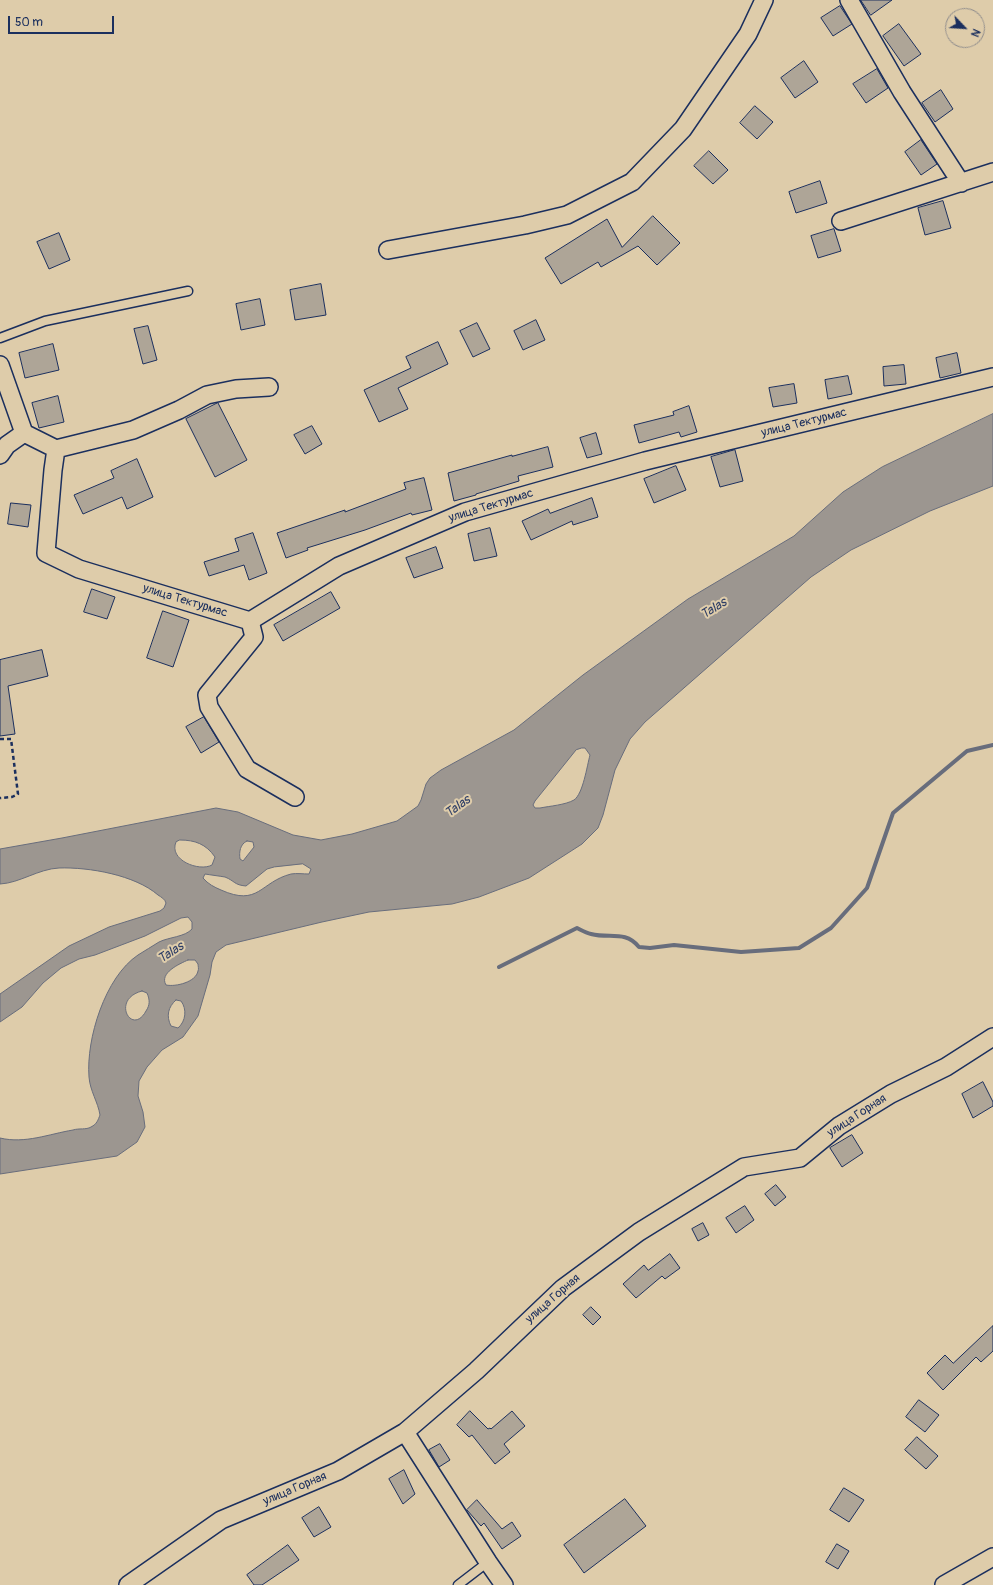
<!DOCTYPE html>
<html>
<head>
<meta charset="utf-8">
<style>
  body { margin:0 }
  #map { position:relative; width:993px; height:1585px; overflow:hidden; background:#deccaa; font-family:Pangolin,sans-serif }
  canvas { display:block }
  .north { position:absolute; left:945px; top:8px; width:40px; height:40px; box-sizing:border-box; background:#deccaa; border:1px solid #908d8c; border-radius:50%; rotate:115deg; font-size:11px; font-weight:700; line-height:16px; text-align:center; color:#1b2f5e }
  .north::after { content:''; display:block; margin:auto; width:14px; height:18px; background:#1b2f5e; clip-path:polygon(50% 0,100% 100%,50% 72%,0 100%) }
  .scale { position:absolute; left:8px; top:16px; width:106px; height:18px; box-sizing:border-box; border:2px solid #1b2f5e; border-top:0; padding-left:5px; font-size:12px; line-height:14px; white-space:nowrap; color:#1b2f5e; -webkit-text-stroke:3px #deccaa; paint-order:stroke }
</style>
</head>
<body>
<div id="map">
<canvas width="993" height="1585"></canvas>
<div class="north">N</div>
<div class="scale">50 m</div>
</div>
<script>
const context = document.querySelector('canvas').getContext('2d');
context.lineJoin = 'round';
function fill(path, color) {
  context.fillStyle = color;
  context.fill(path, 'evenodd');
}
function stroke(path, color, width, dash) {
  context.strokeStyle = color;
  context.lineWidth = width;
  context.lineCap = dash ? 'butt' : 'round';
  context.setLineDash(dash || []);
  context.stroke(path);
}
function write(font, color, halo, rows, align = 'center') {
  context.font = font + ' Pangolin,sans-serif';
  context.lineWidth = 4;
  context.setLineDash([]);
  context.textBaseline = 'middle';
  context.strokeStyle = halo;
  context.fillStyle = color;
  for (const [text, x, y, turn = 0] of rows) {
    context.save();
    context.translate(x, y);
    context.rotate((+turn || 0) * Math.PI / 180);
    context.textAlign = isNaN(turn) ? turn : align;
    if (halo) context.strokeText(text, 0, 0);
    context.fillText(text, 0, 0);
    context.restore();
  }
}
const water = new Path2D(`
  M993,414V486L930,511L851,550L811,577L645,722L630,739L615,770L603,815L598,828L582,844L529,878L479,897L452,904L369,912L322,922L226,945L216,952L212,962L210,975L198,1016L183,1037L162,1050L147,1067L139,1081L138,1096L143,1112L145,1127L137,1142L117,1156L0,1174V1138C25,1144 49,1134 73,1130C79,1128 86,1130 91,1127C97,1124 98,1120 100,1115C98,1102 90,1091 89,1077C86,1039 105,977 138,955C145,951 152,946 159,942C169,937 185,937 192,929V922L188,917L181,918L145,936L95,955L79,959L61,968L43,983L22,1007L0,1022V994L69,946L109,927L160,911L164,908L166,903C165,899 161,897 158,895C135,875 89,867 59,868C38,869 20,883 0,884V849L62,838L216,808L238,812L293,835L321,840L352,834L397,821L418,806L421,800L426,784L430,778L441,770L514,730L583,675L688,599L794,536L843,492L882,467ZM582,748H585L590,755C587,766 583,794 574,800C565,805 550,806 540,808H535L533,805L535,801L576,750ZM180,840C195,840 206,844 215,857L212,865C199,872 168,860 176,842ZM247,841L253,842L254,847L243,861L240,859C239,852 240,844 247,841ZM303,864L311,869L309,874C303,874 297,873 291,874C260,882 259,907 221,890C214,887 208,884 203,878L205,874C211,875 219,876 225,877C235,881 234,885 246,886L267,869L274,867ZM188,960H195L198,964C198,966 199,969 198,971C196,982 176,987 166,985C159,973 179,964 188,960ZM142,991L147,993C150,1000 150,1005 146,1011C132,1037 110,999 142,991ZM176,1000L181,1001C187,1009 186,1021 178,1028L171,1026C166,1016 168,1007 176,1000Z`);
fill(water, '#9c9690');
stroke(water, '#686d7c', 1);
stroke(new Path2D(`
  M499,967L577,928C581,930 586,933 591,934C610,939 625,930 639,947L650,948L674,945L741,952L799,948L831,928L867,888L893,813L967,751L993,745`), '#686d7c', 4);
const building = new Path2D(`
  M861,0H892L871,15Z
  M840,6L852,24L833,36L821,18Z
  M899,24L921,54L904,66L883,36Z
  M804,61L818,82L795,98L781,78Z
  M877,69L888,88L866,103L853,84Z
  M941,90L953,109L935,122L922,103Z
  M755,106L773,122L757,139L740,123Z
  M921,140L937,164L921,175L905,152Z
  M709,151L728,170L713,184L694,166Z
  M820,181L827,203L796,213L789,192Z
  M943,201L951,228L925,235L918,208Z
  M653,216L680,243L657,265L638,246L601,267L598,262L561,284L545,258L607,219L622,247Z
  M834,229L841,251L818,258L811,236Z
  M59,233L70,260L49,269L37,242Z
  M321,284L326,315L295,320L290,290Z
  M260,299L265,325L241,330L236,304Z
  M536,320L545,340L523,350L514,331Z
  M477,323L490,349L473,357L460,331Z
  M148,326L157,360L143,364L134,329Z
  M438,342L448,364L398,388L408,409L379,422L364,390L411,368L406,357Z
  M53,344L59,370L25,378L19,353Z
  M957,353L961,373L940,378L936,358Z
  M904,365L906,384L884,386L883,367Z
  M848,376L852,394L828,399L825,380Z
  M794,384L797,403L773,407L769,388Z
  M58,396L64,422L39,428L32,403Z
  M218,403L247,460L215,477L186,419Z
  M689,406L697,432L681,437L679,432L639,443L634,425L674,415L673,412Z
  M312,426L322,444L305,454L294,435Z
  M596,433L602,454L587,458L580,438Z
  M548,447L553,467L518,476L519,481L476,494V495L454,501L448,473L512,455V456Z
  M735,450L743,481L720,487L711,457Z
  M137,459L153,497L127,509L122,497L83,514L74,495L114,478L111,471Z
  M676,466L686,490L654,503L644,479Z
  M424,478L432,510L412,515L411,513L365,530L307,548L308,550L286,558L277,533L345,510V512L406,489L404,483Z
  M592,498L598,517L573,525L572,521L531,540L522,521L548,509L550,513Z
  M11,503L31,505L28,527L8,524Z
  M490,528L497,556L474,561L468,534Z
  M253,533L267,573L249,580L244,565L209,576L204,562L239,551L235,539Z
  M436,547L443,568L414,578L406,558Z
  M92,589L115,597L107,619L84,612Z
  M331,592L340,608L283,641L274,625Z
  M163,611L189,620L173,667L147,658Z
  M42,650L48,676L8,686L15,734L0,736V660Z
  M204,717L219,742L201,753L186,727Z
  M983,1082L993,1102V1106L973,1118L962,1094Z
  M852,1135L863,1153L842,1167L830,1148Z
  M776,1185L786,1197L775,1206L765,1194Z
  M745,1206L754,1220L736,1233L726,1218Z
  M703,1223L709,1235L698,1241L692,1229Z
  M670,1254L680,1268L665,1279L662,1276L636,1298L623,1284L644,1265L648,1270Z
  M591,1307L601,1317L593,1325L583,1315Z
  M993,1326V1351L981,1362L976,1357L943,1390L927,1373L945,1355L953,1363Z
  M919,1400L939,1415L925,1432L906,1417Z
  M470,1411L488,1429L490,1428L491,1429L512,1411L525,1426L504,1444L510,1452L495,1464L472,1435L469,1437L457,1425Z
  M917,1437L938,1456L926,1469L905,1450Z
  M440,1444L450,1460L439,1467L429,1450Z
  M404,1470L415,1494L403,1504L389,1479Z
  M844,1488L864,1500L849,1522L830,1510Z
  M625,1499L646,1526L584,1573L564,1545Z
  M477,1500L502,1529L512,1522L521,1536L502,1549L484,1523L481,1526L467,1510Z
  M319,1507L331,1527L314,1537L302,1518Z
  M837,1544L849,1551L838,1569L826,1562Z
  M288,1545L299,1560L262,1585H254L247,1575Z`);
fill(building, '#aea597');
stroke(building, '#1b2f5e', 1);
const service = new Path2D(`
  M0,338L45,321L188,291
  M458,1585L488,1562`);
const minor = new Path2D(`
  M849,0L902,92L961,183
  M841,221L993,172
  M388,250L525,225L567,215L632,182L683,129L748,34L764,0
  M0,365L24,433L56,449L53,470L46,553L79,569L250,621L339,566L465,512L645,461L993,377
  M56,449L133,430L179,410L207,395L236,389L269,387
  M0,455L7,445L24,433
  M250,621L254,637L207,695L209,707L247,769L295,797
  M405,1432L488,1562L504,1585
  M128,1585L221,1520L338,1471L405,1432L476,1371L563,1288L639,1232L744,1167L800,1158L839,1126L891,1094L946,1067L993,1037
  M944,1585L993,1557`);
stroke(service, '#1b2f5e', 11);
stroke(minor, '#1b2f5e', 20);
stroke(new Path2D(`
  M0,739H11L18,794L12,797L0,798`), '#1b2f5e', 2.5, [4, 3]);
stroke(service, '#deccaa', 8);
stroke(minor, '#deccaa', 17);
write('12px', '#1b2f5e', '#deccaa', [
  ["улица Тектурмас",804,423,-14],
  ["улица Тектурмас",491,506,-17],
  ["улица Тектурмас",185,601,17],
  ["улица Горная",857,1116,-33],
  ["улица Горная",553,1299,-41],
  ["улица Горная",295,1489,-23]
]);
write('italic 13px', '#2e3e66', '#deccaa', [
  ["Talas",714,609,-32],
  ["Talas",458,807,-36],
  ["Talas",171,953,-33]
]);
</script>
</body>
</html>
